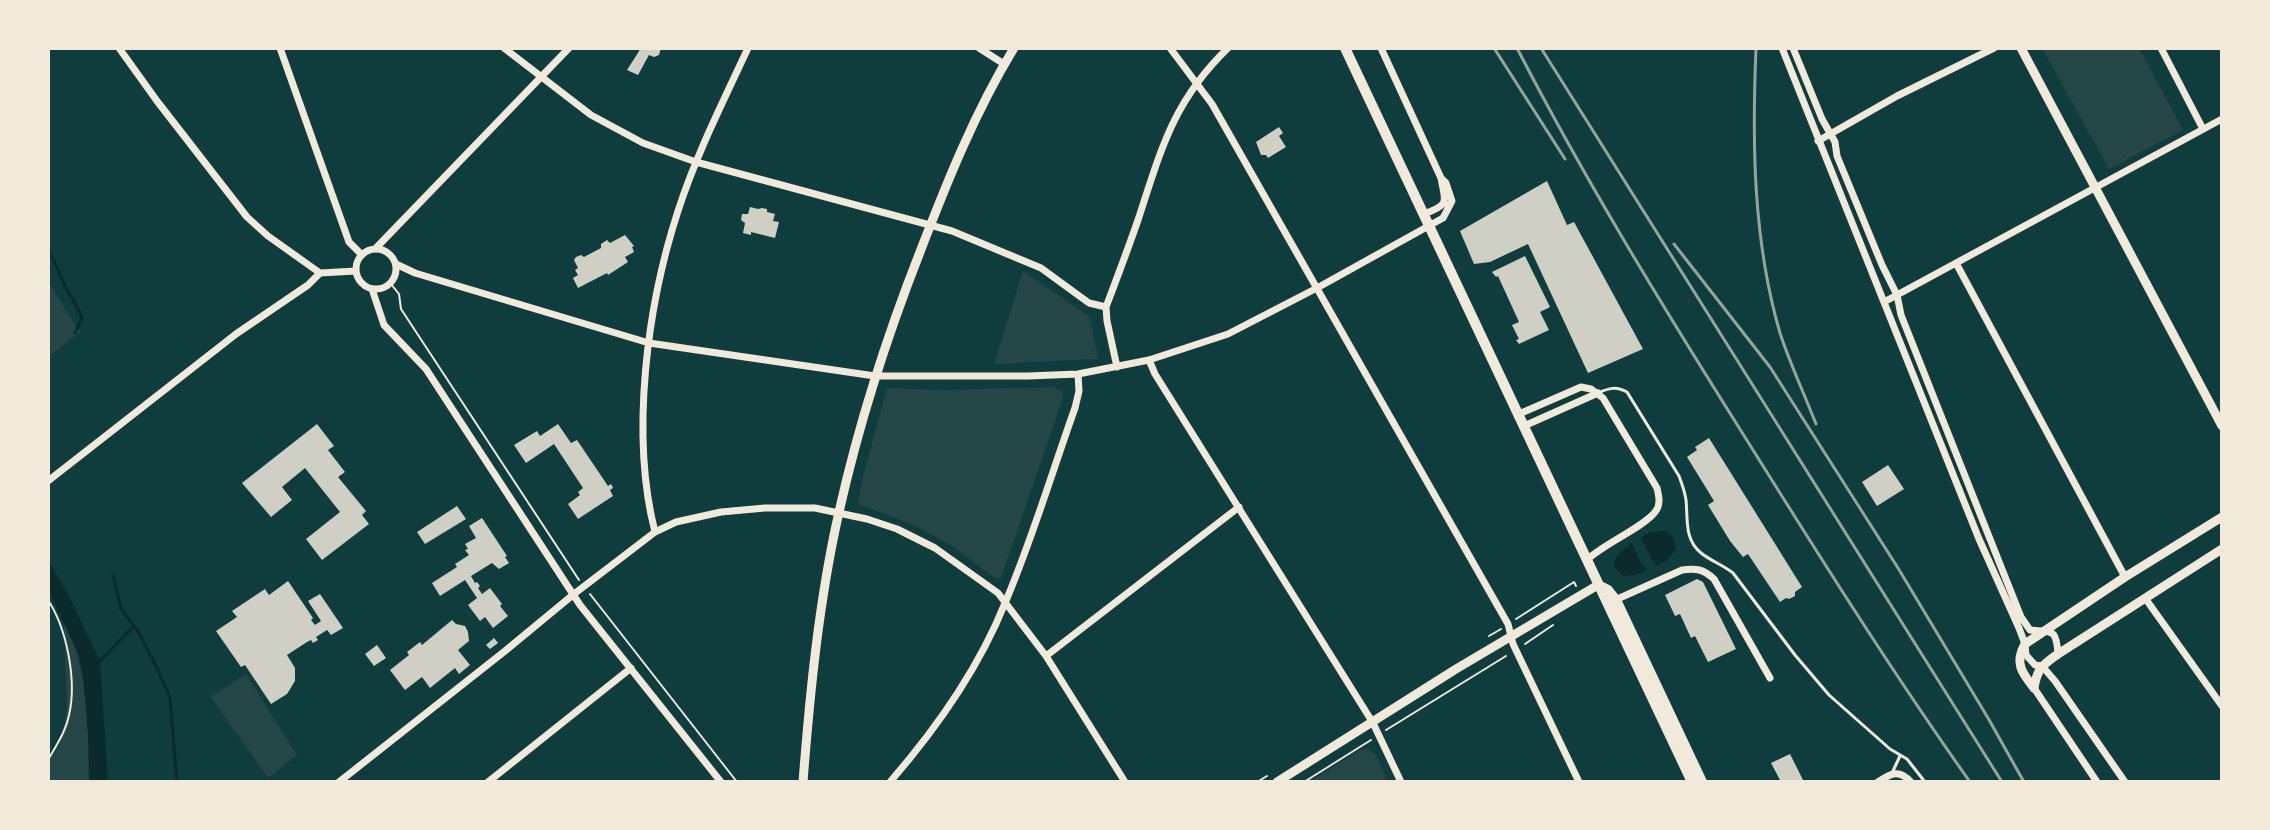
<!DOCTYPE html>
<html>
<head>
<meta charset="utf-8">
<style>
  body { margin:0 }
  #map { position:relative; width:2270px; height:830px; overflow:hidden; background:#0f3d3e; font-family:Quicksand,sans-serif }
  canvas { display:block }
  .frame { position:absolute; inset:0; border:50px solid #f1e9da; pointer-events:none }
</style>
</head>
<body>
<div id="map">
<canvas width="2270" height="830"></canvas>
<div class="frame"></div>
</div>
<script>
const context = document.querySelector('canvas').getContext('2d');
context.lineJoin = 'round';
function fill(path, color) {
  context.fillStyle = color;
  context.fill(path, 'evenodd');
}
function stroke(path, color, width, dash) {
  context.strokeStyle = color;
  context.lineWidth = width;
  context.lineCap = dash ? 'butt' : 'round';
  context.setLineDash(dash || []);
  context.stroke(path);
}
fill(new Path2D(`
  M2042,48H2139L2183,130L2109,169Z
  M1023,271L1090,317L1098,359L994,364Z
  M48,281L80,332L48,357Z
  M1054,387L1062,391L1063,398L1001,578H995L951,545L911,524L858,504L863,477L887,388L944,390Z
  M64,622C89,672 89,727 89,782H48V761L60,746L67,710Z
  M246,674L297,755L268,778L211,697Z
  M1368,749L1376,755L1388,782H1309L1360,750Z`), '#244646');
fill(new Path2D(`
  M1661,531H1666L1674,538L1676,549L1666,561L1656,566L1641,538L1650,532Z
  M1632,543L1639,560L1647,570L1636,575L1623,576L1614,567C1614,555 1624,549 1632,543Z
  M48,560L69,596L100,661L108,782H89L88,734L83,676L78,653L48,590Z`), '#0a2a2b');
stroke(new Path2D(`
  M48,251C56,263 60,275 66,288C71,298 78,306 82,318L75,333
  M113,575L121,609L139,633L158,670L170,698L177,782
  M98,663L133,627`), '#0a2a2b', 3);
fill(new Path2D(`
  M641,48H661L659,55L654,57L649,55L638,75L627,70Z
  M1279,127L1283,133L1279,136L1286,147L1268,158L1266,155H1261L1256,142Z
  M1547,181L1567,225L1574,222L1643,349L1588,373L1528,244L1490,262L1474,264L1460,231Z
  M750,207L758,209L762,208L767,209V212L775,214L773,221L779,222L775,238L751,232V235L743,233L745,223L741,220L742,214H748Z
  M625,235L634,246L632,247L634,252L625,257L628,262L608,275L607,273L578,288L573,278L578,275L575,270L578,268L574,260L576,257L581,255L584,257L601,248V244L607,240L610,243Z
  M1525,256L1550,307L1540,312L1549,330L1519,344L1516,340L1519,339L1512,325L1519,322L1498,276L1496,277L1492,272Z
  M317,424L334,446L328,450L345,472L338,477L366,511L362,515L369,524L322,560L306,539L340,512L305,468L282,487L292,500L271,517L242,483Z
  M558,424L571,443L577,440L608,486L611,484L613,488L610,490L613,496L578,519L568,504L580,495L578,492L583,488L554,444L526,463L514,445L537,431L540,436Z
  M1709,438L1802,587L1795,592V596L1789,599L1786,598L1780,602L1748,554L1743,557L1730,541L1708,505L1714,501L1687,457L1697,450L1695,447Z
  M1888,465L1904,489L1877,506L1862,482Z
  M457,506L466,519L425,544L417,532Z
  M482,518L507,556L505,557L509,563L499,569L492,563L471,576L475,583L477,582L480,586L478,588L482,594L490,588L502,604L500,606L508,616L493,628L485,617L480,621L468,605L477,598L465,580L440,596L432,583L457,567L455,564L469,555L465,550L468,549L465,544L476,538L469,526Z
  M1697,579L1703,582L1736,649L1708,662L1695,636L1691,638L1680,614L1675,616L1665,595Z
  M288,581L313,618L311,620L315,625L321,621L308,601L320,594L343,628L331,635L327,630L316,637L318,640L313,643L311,640L307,642L287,655L295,668V681L287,694L271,704L245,665L241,667L216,631L237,617L232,611L265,589L269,595Z
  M452,620L456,624L465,626L468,632L469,641L458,650L470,665L459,674L455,668L430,688L422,677L405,690L390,670L409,655L407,652L420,642L422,645Z
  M494,638L498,643L490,649L486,645Z
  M377,645L386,658L374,666L365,654Z
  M1790,754L1804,782H1781L1771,763Z`), '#cfcfc3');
stroke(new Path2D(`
  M391,284L399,294L401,309L579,580
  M590,594L737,782
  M48,600C67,629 77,681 69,715C66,731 56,746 48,760
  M1516,619L1574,582L1576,586
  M1489,636L1501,629
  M1525,644L1553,625
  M1386,730L1506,656
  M1257,782L1267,776
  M1304,782L1371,740`), '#f1e9da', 2);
stroke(new Path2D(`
  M1598,393C1609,388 1616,386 1627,392L1679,476C1682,484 1685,492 1686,500C1688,519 1684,539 1701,553C1711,561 1723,565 1733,573L1795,655L1829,695L1890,749L1907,759L1925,782
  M1892,773L1900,756`), '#f1e9da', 3);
stroke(new Path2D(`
  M119,48L157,101L247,217L268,236L320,273L356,271
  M280,48L349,242L362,255
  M504,48L591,115L643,143L696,162L952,231L1041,268L1089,303L1106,307L1107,321L1117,367
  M979,48L1004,64
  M1170,48L1212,104L1508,624L1513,644L1579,782
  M1381,48L1441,178C1445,202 1451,204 1424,214
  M1782,48L1979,539L2019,628L2025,644L2026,655L2035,665L2042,666L2055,681L2125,782
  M1793,48L1822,119L1835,142L1837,156L1882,265L1897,295L1901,315L2021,617L2030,630C2051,633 2056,626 2058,654
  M2161,48L2203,129
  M1818,141L1897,96L1994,48
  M376,248L569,48
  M356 269a20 20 0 1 1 40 0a20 20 0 1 1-40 0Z
  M1956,263L2125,577
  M396,264L415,273L649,343L875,376H1028L1078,374L1149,360L1228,334L1317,288L1443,218L1452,201L1446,183L1441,178
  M372,289L384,325L426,369L580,605L721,782
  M1884,302L2222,119
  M1106,307C1117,278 1128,249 1138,220C1161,150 1173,101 1228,48
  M1149,360L1155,374L1373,723L1401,782
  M1519,414L1581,387L1591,389L1603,398L1657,488C1659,496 1661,505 1655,512C1645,526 1604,544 1588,559
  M1524,426L1598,393
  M48,481L236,334L308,285L320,273
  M655,532C630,435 647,306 678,211C696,155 723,102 748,48
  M2145,598L2222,706
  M1613,601L1682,570C1696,568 1703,569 1714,579L1770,678
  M1046,656L1239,507
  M2034,688L2097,782
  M339,782L505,651L574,594L655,532L676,522L721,512L765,508H815L867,519L897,529L935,548L998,593L1046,656L1125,782
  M488,782L631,668
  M890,782C936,729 979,668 1005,603C1032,540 1052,472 1075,408L1079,391L1078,374
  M1878,782C1891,773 1899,769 1911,782`), '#f1e9da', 7);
stroke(new Path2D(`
  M2021,48L2222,426
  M2034,688C2022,673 2014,663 2025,644L2125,577L2222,517
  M2034,688C2037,668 2043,665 2058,654L2222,549
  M803,782C810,692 819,600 839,512C859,423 887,336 920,252C947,182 975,112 1014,48
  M1277,782L1456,669L1598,585`), '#f1e9da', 9);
stroke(new Path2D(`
  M1345,48L1692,782
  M1600,586L1608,590L1616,600L1702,782`), '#f1e9da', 10);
stroke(new Path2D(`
  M1494,48L1565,159
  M1517,48C1584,178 1660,302 1738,426C1813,546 1888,666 1970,782
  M1541,48L2002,782
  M1756,48C1752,143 1753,241 1780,333C1790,364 1804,393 1816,424
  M1674,244L1770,367L1898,568L1988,718L2024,782`), '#97a49c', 3);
</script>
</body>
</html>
